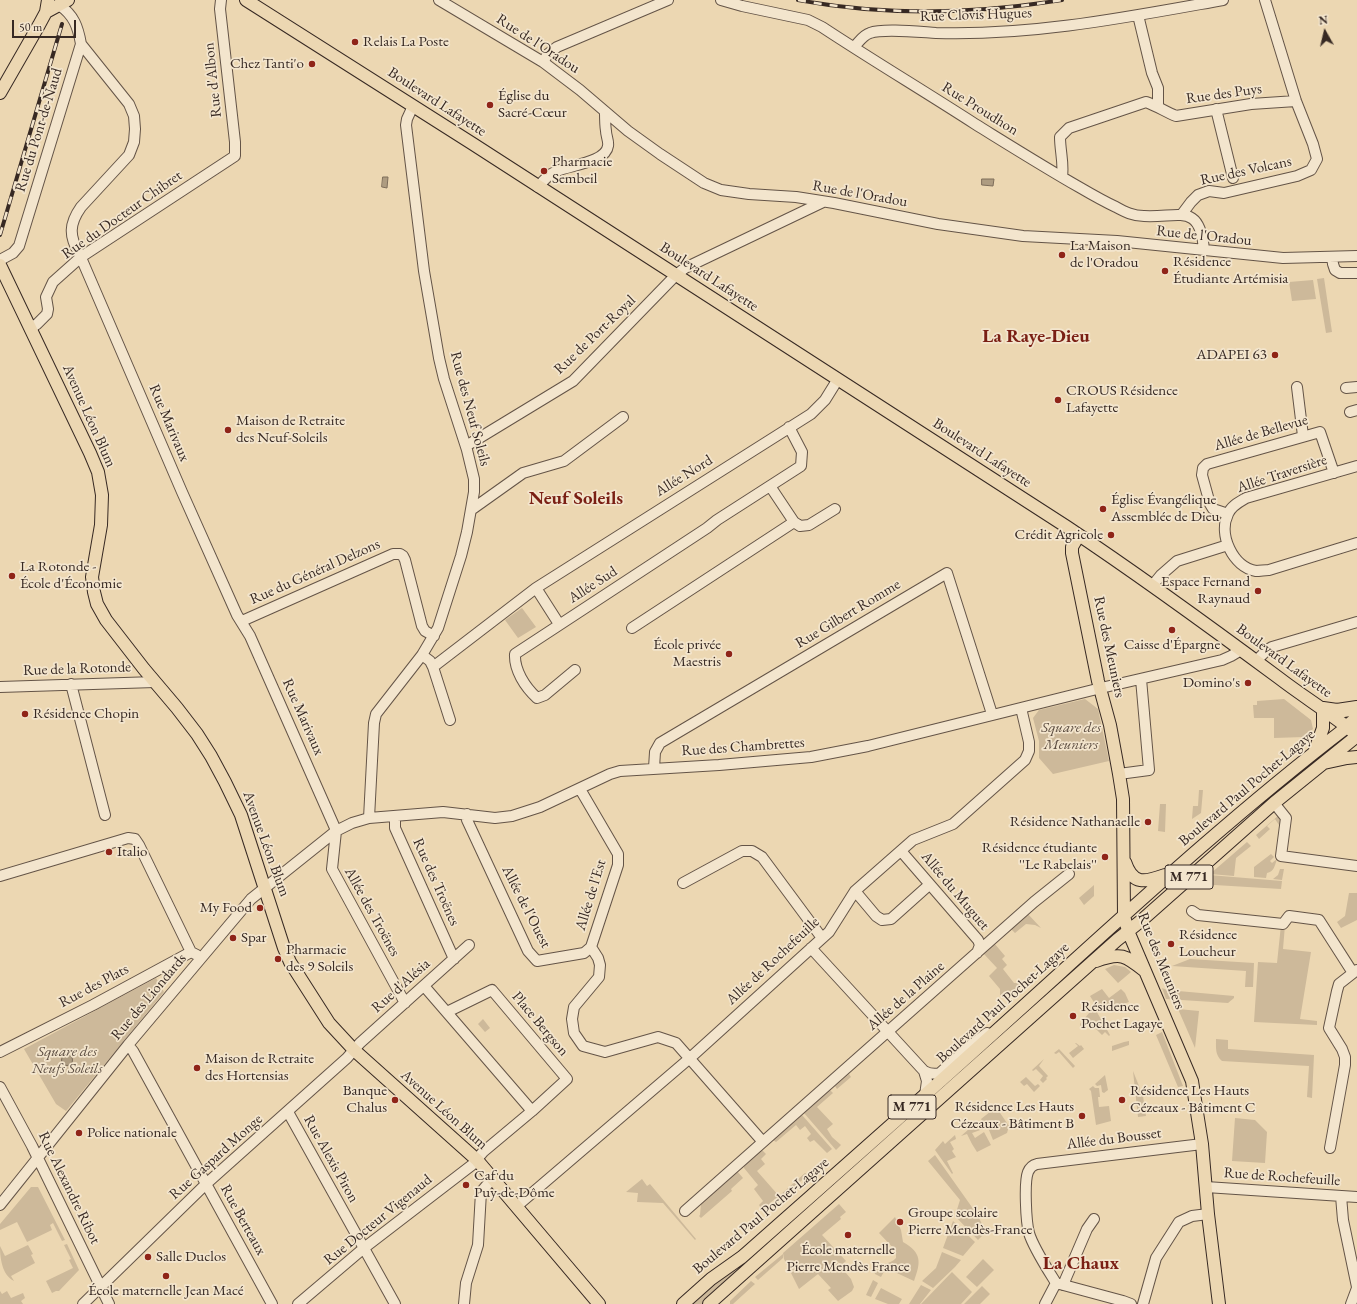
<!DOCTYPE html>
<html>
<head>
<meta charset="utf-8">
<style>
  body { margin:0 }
  #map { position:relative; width:1357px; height:1304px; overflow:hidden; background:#ecd7b2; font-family:"EB Garamond",serif }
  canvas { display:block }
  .north { position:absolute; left:1305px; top:12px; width:40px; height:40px; -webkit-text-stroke:3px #f3e5cd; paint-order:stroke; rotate:352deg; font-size:11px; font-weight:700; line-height:16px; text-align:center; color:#372923 }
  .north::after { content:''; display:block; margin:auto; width:14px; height:18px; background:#372923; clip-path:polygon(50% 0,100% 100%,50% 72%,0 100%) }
  .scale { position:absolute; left:12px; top:20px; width:64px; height:18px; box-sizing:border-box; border:2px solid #372923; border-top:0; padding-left:5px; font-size:12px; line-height:14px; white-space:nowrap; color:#372923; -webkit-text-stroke:3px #f3e5cd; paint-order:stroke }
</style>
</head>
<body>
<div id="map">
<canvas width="1357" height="1304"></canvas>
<div class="north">N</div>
<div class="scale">50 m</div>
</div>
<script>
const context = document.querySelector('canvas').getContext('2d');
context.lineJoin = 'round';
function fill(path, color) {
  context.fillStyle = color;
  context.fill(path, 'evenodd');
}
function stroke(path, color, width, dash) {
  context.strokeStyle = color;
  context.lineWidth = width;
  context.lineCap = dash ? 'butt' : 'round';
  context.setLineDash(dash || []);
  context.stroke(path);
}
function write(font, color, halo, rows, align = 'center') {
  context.font = font + ' "EB Garamond",serif';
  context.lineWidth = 3.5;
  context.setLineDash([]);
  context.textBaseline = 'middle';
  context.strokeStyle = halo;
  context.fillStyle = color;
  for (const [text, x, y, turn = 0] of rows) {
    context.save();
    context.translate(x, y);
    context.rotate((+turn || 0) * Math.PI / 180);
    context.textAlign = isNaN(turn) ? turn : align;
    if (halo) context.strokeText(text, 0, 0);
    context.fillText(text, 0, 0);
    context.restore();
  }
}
fill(new Path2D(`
  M1324,278L1332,332L1326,333L1317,279Z
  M1313,280L1316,299L1292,301L1289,282Z
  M522,608L536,627L518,638L505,620Z
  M1085,699L1098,709L1109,761L1053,774L1039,758V741L1033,718L1039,710Z
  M1284,699L1311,720L1313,729L1304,737L1274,738V718H1254L1253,705H1257V701Z
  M1199,790H1203L1201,813L1192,819L1193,806H1198Z
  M1160,804H1166L1165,832L1158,831Z
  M1279,815L1281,818V828L1275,819L1267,826L1270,829L1259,839L1256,835Z
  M1247,842L1251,846L1236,858L1234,876L1210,874Z
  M1271,854L1274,857L1270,861L1272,863L1277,859C1275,865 1274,872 1267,873L1266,878L1254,877V867Z
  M1280,869H1284L1282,880L1273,879L1278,875Z
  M1209,875L1282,881L1281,889L1198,884Z
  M1094,885V896L1084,905L1079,898Z
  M1349,893H1357V920L1341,928L1337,922L1345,916Z
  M1027,913L1041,928L1035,925L1026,924L1015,933L1010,928Z
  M1281,925H1285L1283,949L1311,952L1300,1019L1317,1021V1025L1254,1022L1258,962L1277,963Z
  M994,943L1005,956L1002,959L1007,965L1003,969L1014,983H1027L1012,996L1000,995V989L989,976L997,968L983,953Z
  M1190,959L1254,963L1253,987H1245L1246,971L1172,966Z
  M1114,965L1125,967L1131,972L1118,983L1105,969Z
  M156,978L164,992L66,1111L56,1104L24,1049Z
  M1162,988L1167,990L1234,996V998L1228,1003L1166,999Z
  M1102,989L1109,998L1121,989L1125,993L1129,1002L1100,1012L1090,996Z
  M1094,1007L1110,1035L1109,1036L1105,1032L1102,1035L1095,1028L1093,1029L1087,1022L1081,1027L1080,1024Z
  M1178,1009L1199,1011L1195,1048Z
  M483,1019L490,1028L485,1032L478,1024Z
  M1162,1032L1183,1086L1178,1087L1156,1035Z
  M1216,1039L1228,1040V1049L1314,1055L1312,1098L1307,1097L1309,1066L1222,1061C1215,1055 1216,1048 1216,1039Z
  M1129,1041V1045L1112,1051V1046L1124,1042Z
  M1075,1043H1076L1080,1046L1081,1045L1084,1049L1073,1058L1069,1053L1078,1046Z
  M1059,1049L1075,1066L1073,1068L1059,1052L1056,1054L1054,1053Z
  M1044,1059L1039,1066L1048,1076L1046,1078L1047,1079L1043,1083L1040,1080L1043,1076L1036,1069L1033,1071L1032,1070Z
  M1133,1071L1143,1096L1146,1116L1138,1117Z
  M849,1074L851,1077L837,1089L835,1086Z
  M1105,1075L1108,1090L1104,1093L1102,1092L1101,1085L1097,1086L1095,1084Z
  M1026,1077L1035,1086L1038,1084L1040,1086L1034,1092L1027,1084L1024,1086L1020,1082Z
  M1093,1086L1095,1088H1099L1100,1097H1098L1099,1107L1109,1106L1111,1121L1096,1125L1091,1091L1089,1089Z
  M830,1090L833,1093L817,1107L833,1124L827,1129L832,1137L841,1145L836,1150L804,1113Z
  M996,1107L1009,1126L1007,1133L993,1140L987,1125H984L981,1119Z
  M802,1115L832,1149L827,1153L814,1140L810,1142L807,1138L811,1134L805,1126L800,1130L796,1125L776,1142L773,1140Z
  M1235,1118L1255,1120L1267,1132L1265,1163L1232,1161Z
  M978,1121L983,1129L972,1133L975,1138L984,1132L991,1145L977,1152L972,1144L967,1134L961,1136Z
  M955,1135L956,1139L950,1142L954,1149L952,1151L956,1157L947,1161L953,1173L952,1174L935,1150L943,1141L945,1144Z
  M762,1150L766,1154L761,1159L765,1164L757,1171L779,1196L805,1173L808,1175L780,1199H775L770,1203L772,1205L766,1210H762L759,1205L763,1201L754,1189L758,1185L744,1168V1165Z
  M935,1155L969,1203L978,1216L986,1232L978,1240L955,1216L960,1200L928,1161Z
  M737,1171L743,1178L731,1189L732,1191L701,1218L699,1216L700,1215L701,1204Z
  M642,1179L647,1186L650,1184L696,1239L695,1240L663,1203L637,1202L638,1193L626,1192Z
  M31,1187H38L65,1240L62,1241L53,1223L50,1225L52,1230L27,1242L17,1222L0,1230V1224Z
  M839,1204L846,1212L840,1217L841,1219L822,1235L846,1261L841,1265L837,1261H836L851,1279L854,1287L852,1291L838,1301L828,1290L831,1288L818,1274L799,1289L784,1259L783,1253Z
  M895,1217L901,1230L903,1242C922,1253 921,1262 914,1281L886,1268L881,1277L875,1274L874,1270C880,1263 890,1265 896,1258V1251L879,1233Z
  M953,1221L975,1242L963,1256L943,1248Z
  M67,1244L79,1270L59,1291H56L52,1293L46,1281L73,1268L69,1260L71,1259L64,1245Z
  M765,1244L767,1246L704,1304H691Z
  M28,1245L33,1254L31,1255L35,1263L11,1276L14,1281C2,1275 0,1258 0,1246L5,1256Z
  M942,1252L961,1260L955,1267L933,1288L922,1281L936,1268Z
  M783,1254V1258L758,1280L755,1277Z
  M983,1259L994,1270L977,1287L966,1277Z
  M952,1272L972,1292L961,1304H921Z
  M873,1280L878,1283L871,1297L866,1295Z
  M751,1281L755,1284L733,1304H730V1301Z
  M921,1285L931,1290L920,1304H909Z
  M982,1286L990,1294L980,1304H964Z
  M881,1288L902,1299L899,1304H888L875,1299Z
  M0,1291L2,1294L7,1291L11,1298L23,1293L25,1298L21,1301L23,1304H0Z`), '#cdb99a');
const water = new Path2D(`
  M383,177H388L387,188L382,187Z
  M982,179H994L993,186L982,185Z
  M61.5 1060a5.5 5.5 0 1 1 11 0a5.5 5.5 0 1 1-11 0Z`);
fill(water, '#ae9c81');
stroke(water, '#7e6e5b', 1);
const minor = new Path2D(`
  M439,0L543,62L580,90L628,131L660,154L704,183L721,190L749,194L796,197L834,203L938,224L1023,236L1117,241L1283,258L1357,256
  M721,0L742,6L808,20L822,27C872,60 924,91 975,124C1009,145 1044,167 1079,187C1091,194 1103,201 1116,207C1125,212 1133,216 1144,216C1179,218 1200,202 1204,250
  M1138,15L1152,73L1158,88V106
  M81,44L129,104L134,116L135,129L134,142L129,155L81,207C69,224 69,236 79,253L182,492L237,615L250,636L335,828L336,831L332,869L405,1003
  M854,47C859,42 863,35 870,33C883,28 920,32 936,33C1033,36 1128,17 1223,0
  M543,62L548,54L557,47L668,0
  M1216,109L1233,178
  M1062,177C1064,163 1060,151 1060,137L1069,128L1146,102C1157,106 1166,112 1176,116L1251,104L1296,101
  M538,187C544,180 549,174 557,171C571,165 606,162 608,146C609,141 606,136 606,131C605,125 605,118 605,112
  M1182,214L1191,202L1198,195L1209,191L1224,193L1297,176L1311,170L1317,159L1313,144L1296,101L1265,0
  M1332,257L1333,264L1335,270L1340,273H1357
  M0,260L13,253L19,246L81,44C78,27 74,15 59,5
  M31,328L37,324L47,314L48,309L46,297L53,282L81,257L235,156V142L220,9L221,0
  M1297,387L1303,436
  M1346,388L1357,387
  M1350,412L1357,410
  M466,446L573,381L676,275L685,268L823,202
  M1357,466L1246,498C1239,502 1231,506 1228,514C1218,535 1233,567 1256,571C1260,571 1265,570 1269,570L1357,543
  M770,486L794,522L800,526L809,525L835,509
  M471,510L523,473L564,461L623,417
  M1228,514L1213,509L1210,504L1202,475L1203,468L1207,464L1320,432L1334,473
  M1152,586L1161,575L1177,561L1228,545
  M536,588L559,624
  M242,621L393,554H400L403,556L405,560L422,626L425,631L434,636
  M632,628L794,522
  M422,655L430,661L433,667L450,720
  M1256,661L1267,650L1272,647L1357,622
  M433,667L536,588L811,414L825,400L838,379
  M575,670L545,695L537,698C525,687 514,670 515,654L707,528L717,520L801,466L802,452L789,427
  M71,684L105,815
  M0,687L155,682
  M654,768L655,752L660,743L947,573L992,714
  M1119,774L1149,770L1141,679
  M580,789L618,854V865L591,947
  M1274,803L1286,818L1281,856L1357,866
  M467,814V820L528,951L537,961L584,953L591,947
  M395,816V828L454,959
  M369,818L374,723L376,714L422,655L438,628L461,556L467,532L474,492V479L467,450L444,379L439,358L424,271L406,125L407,119L413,106
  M901,851L978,940L980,945L977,953
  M0,876L128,838L135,839L139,845L191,952
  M683,883L742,851H752L762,857L822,938
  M855,891L876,916L882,920L891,919L929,885
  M1192,911L1198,915L1283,924L1289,916L1319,920L1353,973
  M591,947L598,958L600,965L599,977L574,1007L572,1019L574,1033L583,1046L605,1052L658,1037L676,1043L763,1142
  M811,948L924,1071C930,1074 934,1075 940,1073L970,1046L987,1033
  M424,986L532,1111
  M128,1045L133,1051L272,1304
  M0,1052L93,1005L191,952L197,955
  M924,1071L927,1081L925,1095
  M0,1087L32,1146L109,1304
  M288,1112L395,1304
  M1330,1148L1345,1065V1057L1342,1049L1329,1028L1337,991L1339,984L1357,970
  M1206,1187L1357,1197
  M1341,1196L1343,1220L1357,1287
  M0,1205L128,1045L251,899L336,831L352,823L369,818L443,812L495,818L512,816L540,807L610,774L620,771L719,765L811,757L868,746L1101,688L1222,660L1231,656L1241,650
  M517,1206L690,1058L829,932L855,891L913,840L953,824L1025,760L1029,751V742L1021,708
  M685,1211L1034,902L1069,874
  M1063,1285L1087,1229L1094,1219
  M83,1304L206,1184L347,1058L360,1043L469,945
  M298,1304L364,1248L472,1165L483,1152L532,1111L567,1079L492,990L447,1012
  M464,1304L466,1283L478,1245L481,1192L493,1178
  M1045,1304L1056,1283
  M1131,1304L1123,1301L1056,1283C1048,1270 1033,1247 1029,1233C1026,1222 1024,1182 1028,1172C1030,1167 1033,1165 1037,1164L1202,1144
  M1143,1304L1156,1258L1179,1222L1192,1216L1208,1214
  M1351,1304L1357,1288`);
const major = new Path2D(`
  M246,0L473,144L1067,527C1139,575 1209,626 1279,678C1305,698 1332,714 1357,735
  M46,12L68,0
  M0,93L39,25L46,12L48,0
  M0,265L90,453L98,472L102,495L101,525L92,577L94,592L97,604L106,620L144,669L177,708L197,734L211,756L225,782L241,815L284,948L290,962L329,1023L354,1050L477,1160L599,1304
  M1079,535L1072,547V553L1098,681L1110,725L1119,774L1123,799L1124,916L1128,931L1192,1081L1202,1144L1208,1214L1219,1304
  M1315,750L1323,728V709
  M1324,763L1347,758L1357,757
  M1125,862C1133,886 1145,882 1165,875
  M1096,961C1121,952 1125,955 1145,971
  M683,1304L711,1279L742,1257C830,1179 918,1102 1005,1023C1117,922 1227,819 1347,727
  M709,1304L1117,940L1142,920L1274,803L1357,736`);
const highway = new Path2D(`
  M1323,709L1337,711L1357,708
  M1347,727L1357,719`);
stroke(minor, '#645447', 12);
stroke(major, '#372923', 14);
stroke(highway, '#372923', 16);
stroke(minor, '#f3e5cd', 10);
stroke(major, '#ecd7b2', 12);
stroke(highway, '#ecd7b2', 14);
const rail = new Path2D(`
  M798,0C884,16 975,14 1062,0
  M0,235L62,24`);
stroke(rail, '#372923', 4);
stroke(rail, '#f3e5cd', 2.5, [8]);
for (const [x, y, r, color] of [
  [355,42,4,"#8f2418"],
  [312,64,4,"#8f2418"],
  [490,105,4,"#8f2418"],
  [544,171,4,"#8f2418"],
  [1062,255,4,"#8f2418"],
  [1165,271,4,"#8f2418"],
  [1275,355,4,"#8f2418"],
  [1058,400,4,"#8f2418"],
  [228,430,4,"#8f2418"],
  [1103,509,4,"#8f2418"],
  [1111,535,4,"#8f2418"],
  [12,576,4,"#8f2418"],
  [1258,591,4,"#8f2418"],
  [1172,630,4,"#8f2418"],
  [729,654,4,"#8f2418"],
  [1248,683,4,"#8f2418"],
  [25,714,4,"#8f2418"],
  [1148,822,4,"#8f2418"],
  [109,852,4,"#8f2418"],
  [1105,857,4,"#8f2418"],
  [260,908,4,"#8f2418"],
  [233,938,4,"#8f2418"],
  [1171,944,4,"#8f2418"],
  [278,959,4,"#8f2418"],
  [1073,1016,4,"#8f2418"],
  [197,1068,4,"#8f2418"],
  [395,1100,4,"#8f2418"],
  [1122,1100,4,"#8f2418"],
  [1082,1116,4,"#8f2418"],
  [79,1133,4,"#8f2418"],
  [466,1185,4,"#8f2418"],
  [900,1222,4,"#8f2418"],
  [848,1235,4,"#8f2418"],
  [148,1257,4,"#8f2418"],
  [166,1276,4,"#8f2418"]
]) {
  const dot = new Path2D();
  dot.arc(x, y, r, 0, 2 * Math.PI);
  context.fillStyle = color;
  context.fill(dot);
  stroke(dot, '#f3e5cd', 1.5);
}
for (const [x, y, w] of [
  [1189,877,48],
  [912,1107,48]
]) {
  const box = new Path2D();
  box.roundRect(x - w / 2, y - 12, w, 24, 3);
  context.fillStyle = '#f3e5cd';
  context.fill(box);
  stroke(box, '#372923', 1);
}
write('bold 14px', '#372923', null, [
  ["M 771",1189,877],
  ["M 771",912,1107]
]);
write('15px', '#372923', '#f3e5cd', [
  ["Rue Clovis Hugues",976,15,-2],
  ["Rue de l'Oradou",538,44,33],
  ["Rue d'Albon",213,80,-96],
  ["Rue des Puys",1224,94,-8],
  ["Boulevard Lafayette",437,102,33],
  ["Rue Proudhon",980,109,32],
  ["Rue du Pont-de-Naud",39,130,-73],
  ["Rue des Volcans",1246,171,-12],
  ["Rue de l'Oradou",860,194,10],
  ["Rue du Docteur Chibret",122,215,-35],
  ["Rue de l'Oradou",1204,236,6],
  ["Boulevard Lafayette",709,277,33],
  ["Rue de Port-Royal",595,335,-44],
  ["Rue des Neuf Soleils",470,409,75],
  ["Avenue Léon Blum",89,416,66],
  ["Rue Marivaux",169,423,67],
  ["Allée de Bellevue",1261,433,-16],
  ["Boulevard Lafayette",982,453,33],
  ["Allée Traversière",1282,474,-18],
  ["Allée Nord",684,476,-32],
  ["Rue du Général Delzons",315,572,-24],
  ["Allée Sud",593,585,-33],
  ["Rue Gilbert Romme",848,614,-31],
  ["Rue des Meuniers",1109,647,78],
  ["Boulevard Lafayette",1284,661,36],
  ["Rue de la Rotonde",77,669,-2],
  ["Rue Marivaux",303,717,66],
  ["Rue des Chambrettes",743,747,-4],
  ["Boulevard Paul Pochet-Lagaye",1247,788,-40],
  ["Avenue Léon Blum",266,844,70],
  ["Rue des Troënes",436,882,66],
  ["Allée du Muguet",955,891,50],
  ["Allée de l'Est",591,895,-73],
  ["Allée de l'Ouest",526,907,63],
  ["Allée des Troënes",372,912,61],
  ["Allée de Rochefeuille",773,961,-43],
  ["Rue des Meuniers",1161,961,68],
  ["Rue des Plats",94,986,-28],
  ["Rue d'Alésia",401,986,-42],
  ["Allée de la Plaine",906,996,-41],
  ["Rue des Liondards",149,997,-50],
  ["Boulevard Paul Pochet-Lagaye",1003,1003,-42],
  ["Place Bergson",540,1024,50],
  ["Avenue Léon Blum",444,1110,42],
  ["Allée du Bousset",1114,1139,-7],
  ["Rue Gaspard Monge",216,1157,-42],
  ["Rue Alexis Piron",331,1159,61],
  ["Rue de Rochefeuille",1282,1177,4],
  ["Rue Alexandre Ribot",69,1188,64],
  ["Boulevard Paul Pochet-Lagaye",761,1216,-40],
  ["Rue Berteaux",243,1220,61],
  ["Rue Docteur Vigenaud",378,1220,-39]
]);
write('15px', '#372923', '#f3e5cd', [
  ["Relais La Poste",363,42],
  ["Chez Tanti'o",304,64,"right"],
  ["Église du",498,96],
  ["Sacré-Cœur",498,113],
  ["Pharmacie",552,162],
  ["Sembeil",552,179],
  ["La Maison",1070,246],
  ["de l'Oradou",1070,263],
  ["Résidence",1173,262],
  ["Étudiante Artémisia",1173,279],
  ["ADAPEI 63",1267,355,"right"],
  ["CROUS Résidence",1066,391],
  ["Lafayette",1066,408],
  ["Maison de Retraite",236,421],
  ["des Neuf-Soleils",236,438],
  ["Église Évangélique",1111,500],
  ["Assemblée de Dieu",1111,517],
  ["Crédit Agricole",1103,535,"right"],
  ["La Rotonde -",20,567],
  ["École d'Économie",20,584],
  ["Espace Fernand",1250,582,"right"],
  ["Raynaud",1250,599,"right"],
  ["École privée",721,645,"right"],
  ["Maestris",721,662,"right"],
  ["Caisse d'Épargne",1172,645,"center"],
  ["Domino's",1240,683,"right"],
  ["Résidence Chopin",33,714],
  ["Résidence Nathanaelle",1140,822,"right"],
  ["Résidence étudiante",1097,848,"right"],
  ["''Le Rabelais''",1097,865,"right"],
  ["Italio",117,852],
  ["My Food",252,908,"right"],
  ["Résidence",1179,935],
  ["Loucheur",1179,952],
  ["Spar",241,938],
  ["Pharmacie",286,950],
  ["des 9 Soleils",286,967],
  ["Résidence",1081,1007],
  ["Pochet Lagaye",1081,1024],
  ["Maison de Retraite",205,1059],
  ["des Hortensias",205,1076],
  ["Banque",387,1091,"right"],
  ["Chalus",387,1108,"right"],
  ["Résidence Les Hauts",1130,1091],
  ["Cézeaux - Bâtiment C",1130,1108],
  ["Résidence Les Hauts",1074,1107,"right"],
  ["Cézeaux - Bâtiment B",1074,1124,"right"],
  ["Police nationale",87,1133],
  ["Caf du",474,1176],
  ["Puy-de-Dôme",474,1193],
  ["Groupe scolaire",908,1213],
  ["Pierre Mendès-France",908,1230],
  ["École maternelle",848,1250,"center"],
  ["Pierre Mendès France",848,1267,"center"],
  ["Salle Duclos",156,1257],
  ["École maternelle Jean Macé",166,1291,"center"]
], 'left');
write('italic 15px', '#5c4d41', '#f3e5cd', [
  ["Square des",1071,728],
  ["Meuniers",1071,745],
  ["Square des",67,1052],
  ["Neufs Soleils",67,1069]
]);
write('bold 19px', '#7a1f14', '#f3e5cd', [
  ["La Raye-Dieu",1036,337],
  ["Neuf Soleils",576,499],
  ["La Chaux",1081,1264]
]);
</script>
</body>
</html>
